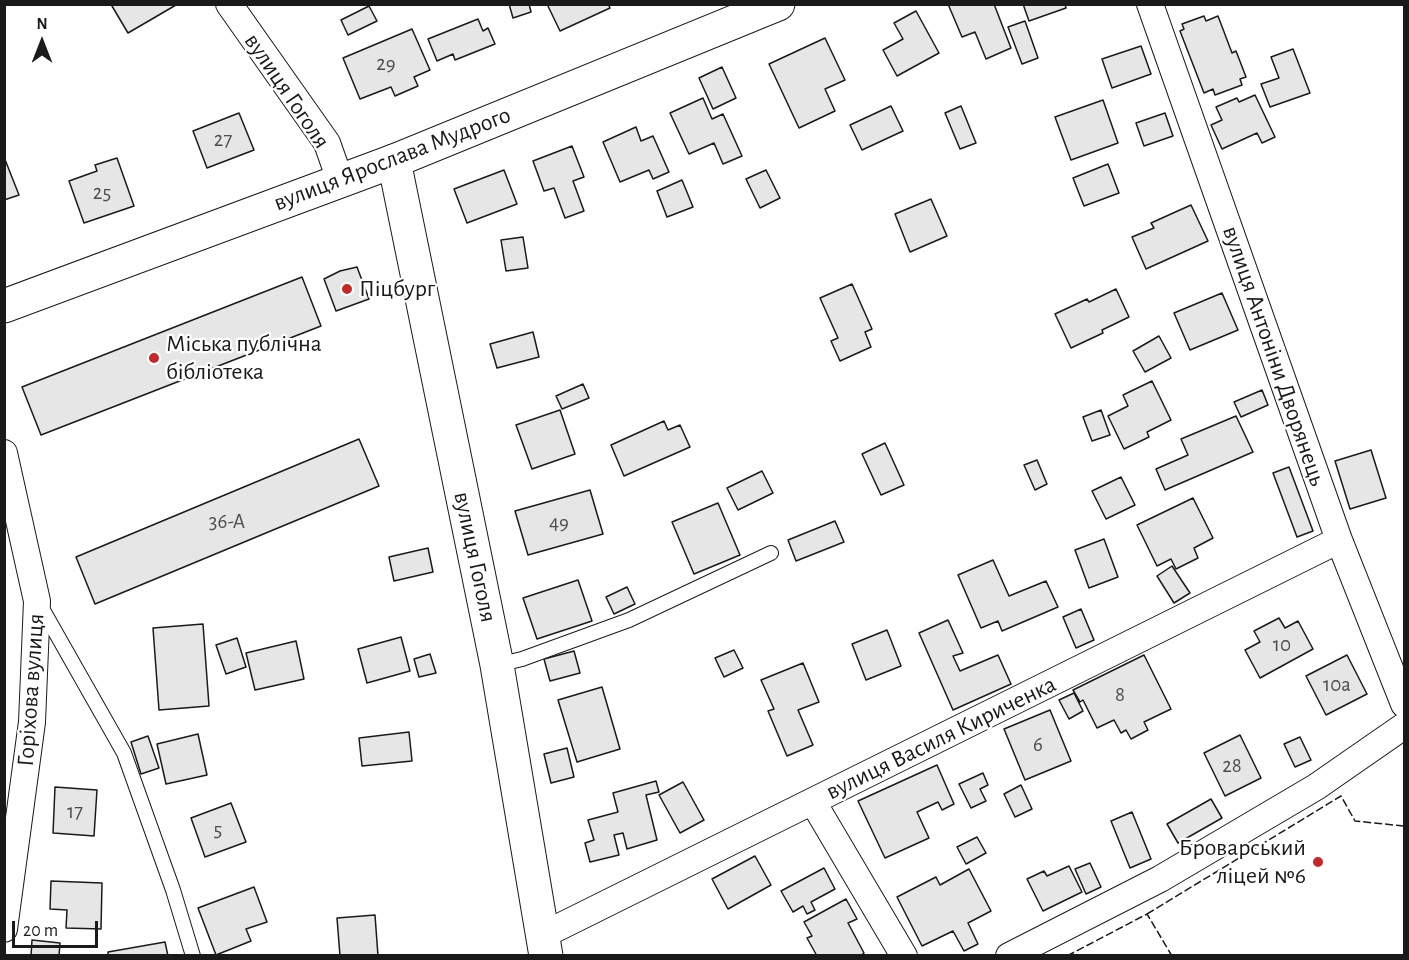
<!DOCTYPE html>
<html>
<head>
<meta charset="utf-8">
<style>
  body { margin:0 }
  #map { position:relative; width:1409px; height:960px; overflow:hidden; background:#fff; font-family:"Alegreya Sans",sans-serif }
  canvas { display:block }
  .frame { position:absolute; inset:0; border:6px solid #1a1a1a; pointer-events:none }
  .north { position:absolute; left:12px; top:12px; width:60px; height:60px; -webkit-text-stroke:4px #fff; paint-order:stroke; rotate:0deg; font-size:16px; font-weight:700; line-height:24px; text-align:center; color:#1a1a1a }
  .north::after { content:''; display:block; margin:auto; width:21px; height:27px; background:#1a1a1a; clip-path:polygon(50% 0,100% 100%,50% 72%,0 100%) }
  .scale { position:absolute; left:12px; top:921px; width:86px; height:27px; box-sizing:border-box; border:3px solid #1a1a1a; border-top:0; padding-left:8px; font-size:18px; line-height:21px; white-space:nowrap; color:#1a1a1a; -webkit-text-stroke:4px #fff; paint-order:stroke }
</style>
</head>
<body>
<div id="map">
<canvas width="1409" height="960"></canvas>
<div class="frame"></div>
<div class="north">N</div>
<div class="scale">20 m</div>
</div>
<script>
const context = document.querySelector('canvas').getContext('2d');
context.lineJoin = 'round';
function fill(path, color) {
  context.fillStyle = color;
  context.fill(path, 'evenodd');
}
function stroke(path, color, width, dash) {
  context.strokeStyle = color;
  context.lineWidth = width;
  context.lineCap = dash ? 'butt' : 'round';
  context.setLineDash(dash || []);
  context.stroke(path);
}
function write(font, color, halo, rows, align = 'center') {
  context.font = font + ' "Alegreya Sans",sans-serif';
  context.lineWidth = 4.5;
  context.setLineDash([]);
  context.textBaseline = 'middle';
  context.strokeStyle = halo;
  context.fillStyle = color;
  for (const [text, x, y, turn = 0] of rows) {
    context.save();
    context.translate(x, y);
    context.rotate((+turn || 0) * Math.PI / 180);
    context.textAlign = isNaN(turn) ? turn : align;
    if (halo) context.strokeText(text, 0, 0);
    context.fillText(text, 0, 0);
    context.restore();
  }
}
const building = new Path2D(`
  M115,4H176V5L128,33L112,6Z
  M509,4H529L531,12L513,18Z
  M547,4H608L610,8L560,31Z
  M948,4H994L1011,48L986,59L975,32L962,37Z
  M1023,4H1065L1066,8L1029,21Z
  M369,6L377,21L348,35L341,20Z
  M916,11L939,53L897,76L883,50L903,39L894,23Z
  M1204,16L1206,21L1218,16L1232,53L1236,51L1246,77L1240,79L1242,85L1215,95L1213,89L1204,93L1180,31L1184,29L1182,24Z
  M478,19L483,31L488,28L495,44L455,60L453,54L437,61L428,39Z
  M1025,21L1038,58L1022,64L1008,27Z
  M412,29L430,70L414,77L418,86L395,96L391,87L360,99L343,58Z
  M825,38L845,80L825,89L835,111L799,128L769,64Z
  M1141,46L1151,74L1112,88L1102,59Z
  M1293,49L1310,93L1270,107L1261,84L1279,78L1271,57Z
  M722,67L736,98L713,109L699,78Z
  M1255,95L1275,137L1262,143L1257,133L1222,149L1211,125L1222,120L1216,107L1237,98L1239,102Z
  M703,98L712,119L723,114L742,156L723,164L714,143L689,154L670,113Z
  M1103,100L1118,143L1071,160L1055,117Z
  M891,106L903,131L862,150L850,125Z
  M961,106L976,143L960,149L945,113Z
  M239,113L254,150L207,168L193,131Z
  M1165,113L1173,136L1144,146L1136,123Z
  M636,127L641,141L653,136L669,172L653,179L649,170L620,182L603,142Z
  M572,146L584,177L573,181L584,211L565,218L554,188L544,191L533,161Z
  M4,157L19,195L4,200Z
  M117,158L134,206L84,223L69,181L97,171L95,165Z
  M1108,164L1119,193L1084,206L1073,178Z
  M504,170L517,204L467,223L454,189Z
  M766,170L780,198L760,208L746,179Z
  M682,180L693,207L667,217L657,191Z
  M931,199L947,236L910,252L895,214Z
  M1191,205L1208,241L1146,269L1132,237L1154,228L1151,223Z
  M523,237L528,268L506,271L501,240Z
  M357,267L369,299L336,311L324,279L340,271Z
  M302,277L321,326L41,435L22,387Z
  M852,284L872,329L865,332L871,347L840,361L831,341L838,338L820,298Z
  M1116,289L1129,317L1102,330L1103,333L1071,348L1055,314L1087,299L1089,302Z
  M1222,293L1238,330L1190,350L1174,313Z
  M533,332L539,357L497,368L490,344Z
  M1159,336L1171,358L1145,372L1133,351Z
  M1152,381L1171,420L1147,432L1149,437L1124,449L1108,416L1128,406L1123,395Z
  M583,384L589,398L562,409L556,396Z
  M1262,390L1268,405L1241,417L1234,402Z
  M560,410L575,454L532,469L516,425Z
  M1101,410L1110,435L1092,441L1083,417Z
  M1236,416L1253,452L1165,490L1156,469L1188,455L1181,439Z
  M664,421L668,430L680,425L690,447L624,476L611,445Z
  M359,439L379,486L95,604L76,557Z
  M885,443L904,485L881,495L862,454Z
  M1371,450L1386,498L1350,509L1335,461Z
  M1037,460L1047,484L1035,490L1024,465Z
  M1289,467L1313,531L1297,537L1273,473Z
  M762,471L773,493L738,510L727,488Z
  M1121,477L1135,505L1106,519L1092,491Z
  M590,490L603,534L528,555L515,511Z
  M1193,498L1213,538L1194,548L1198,558L1176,569L1171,559L1157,566L1137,525Z
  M718,503L740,555L694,574L672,522Z
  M835,521L844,542L796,561L788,540Z
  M1104,539L1118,577L1089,588L1075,550Z
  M428,548L433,572L394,581L389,557Z
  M993,560L1009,596L1046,581L1058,607L1002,631L998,621L981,628L958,575Z
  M1172,566L1190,593L1174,603L1157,576Z
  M578,580L592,621L537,639L523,598Z
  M627,587L635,604L614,614L606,597Z
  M1081,609L1094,640L1076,648L1063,617Z
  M1279,618L1285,628L1298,621L1313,649L1260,678L1245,650L1260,642L1254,631Z
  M948,620L963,653L953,656L960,671L998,655L1011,684L953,710L919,633Z
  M203,624L209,706L159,710L153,628Z
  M887,630L901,666L866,680L852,644Z
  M401,637L410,671L367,683L358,649Z
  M237,638L246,667L226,674L216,645Z
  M296,641L304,679L255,690L246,653Z
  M734,650L743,668L724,677L715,658Z
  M574,651L580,673L550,681L544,659Z
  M430,654L436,673L419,677L414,659Z
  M1144,655L1171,709L1144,722L1148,730L1131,739L1126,730L1121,733L1114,720L1097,728L1083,700L1080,702L1073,690Z
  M1347,655L1367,694L1326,715L1306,676Z
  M803,663L819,702L798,710L813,745L787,756L768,711L774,709L761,680Z
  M602,687L620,749L577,762L558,700Z
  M1074,693L1083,711L1069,719L1059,700Z
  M1050,710L1071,761L1025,780L1004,729Z
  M409,732L412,761L362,766L359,738Z
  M198,734L207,775L166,784L157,744Z
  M1240,735L1261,778L1225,796L1204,753Z
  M148,736L159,768L141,774L131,742Z
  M1300,737L1311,760L1295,767L1284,744Z
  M567,748L574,777L551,783L544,754Z
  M937,765L954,804L942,810L938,802L917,812L929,838L885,858L858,801Z
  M983,773L988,785L980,789L986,801L971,808L959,784Z
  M656,781L659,792L646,795L657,840L627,849L623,833L614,835L619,855L590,862L585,843L594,840L588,820L618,812L613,793Z
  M683,782L704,820L680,833L659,795Z
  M1021,785L1032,809L1015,817L1004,794Z
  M55,787L97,790L94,836L53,833Z
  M1211,799L1222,818L1178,843L1167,824Z
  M231,803L246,842L205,857L191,818Z
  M1132,812L1151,859L1130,868L1111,821Z
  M977,837L986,853L966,864L957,847Z
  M755,856L771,885L728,909L712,879Z
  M1090,863L1101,887L1086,894L1075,869Z
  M1069,866L1082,892L1043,911L1027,879L1044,871L1047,876Z
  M824,868L835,889L811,902L815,910L807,914L803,906L793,912L781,891Z
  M969,869L991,911L968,923L978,944L964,951L953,931L922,946L897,897L936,877L940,885Z
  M51,881L102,883L101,929L66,928L67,910L50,909Z
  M254,887L267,922L246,929L251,941L216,955L198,908Z
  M846,899L857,919L848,923L864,953L860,956H817L807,938L812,936L804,922Z
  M375,915L378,956H340L337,918Z
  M32,940L60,943L59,956H31Z
  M165,942L168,956H108V952Z`);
fill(building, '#e6e6e6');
stroke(building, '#1a1a1a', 1.5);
const lane = new Path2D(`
  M40,605L124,753L173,890L193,956
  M497,665L522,659L629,620L771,553`);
const street = new Path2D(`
  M229,4L327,143L340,180
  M1150,4L1339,540L1404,704
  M4,453L37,601L32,722L4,929
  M813,802L904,956
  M543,935L1339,540
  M1009,956L1160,879L1316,787L1404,726`);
const secondary = new Path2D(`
  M394,161L497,665L546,956`);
const primary = new Path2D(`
  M4,306L394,161L778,4`);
stroke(lane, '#1a1a1a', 16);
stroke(street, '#1a1a1a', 28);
stroke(secondary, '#1a1a1a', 35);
stroke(primary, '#1a1a1a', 35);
stroke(lane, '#fff', 14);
stroke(street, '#fff', 26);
stroke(secondary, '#fff', 33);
stroke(primary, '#fff', 33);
stroke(new Path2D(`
  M1147,914L1341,796L1355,821L1404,826
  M1067,956L1147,914L1172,956`), '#1a1a1a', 1.5, [8, 3]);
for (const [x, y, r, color] of [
  [347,289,6,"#c62828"],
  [154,358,6,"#c62828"],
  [1318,862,6,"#c62828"]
]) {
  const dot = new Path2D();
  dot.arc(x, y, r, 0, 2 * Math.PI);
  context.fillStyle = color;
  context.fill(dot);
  stroke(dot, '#fff', 2);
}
write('21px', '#4d4d4d', null, [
  ["29",386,64],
  ["27",223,140],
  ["25",102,193],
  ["36-А",227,522],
  ["49",559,523],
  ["10",1282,645],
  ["10а",1337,685],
  ["8",1120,695],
  ["6",1038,745],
  ["28",1232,766],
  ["17",75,812],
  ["5",218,830]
]);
write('24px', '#1a1a1a', '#fff', [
  ["вулиця Гоголя",287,91,56],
  ["вулиця Ярослава Мудрого",392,159,-21],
  ["вулиця Антоніни Дворянець",1274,356,71],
  ["вулиця Гоголя",475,557,78],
  ["Горіхова вулиця",31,690,-86],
  ["вулиця Василя Кириченка",941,738,-26]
]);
write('24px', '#1a1a1a', '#fff', [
  ["Піцбург",359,289],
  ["Міська публічна",166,344],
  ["бібліотека",166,372],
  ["Броварський",1306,848,"right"],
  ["ліцей №6",1306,876,"right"]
], 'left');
</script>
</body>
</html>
